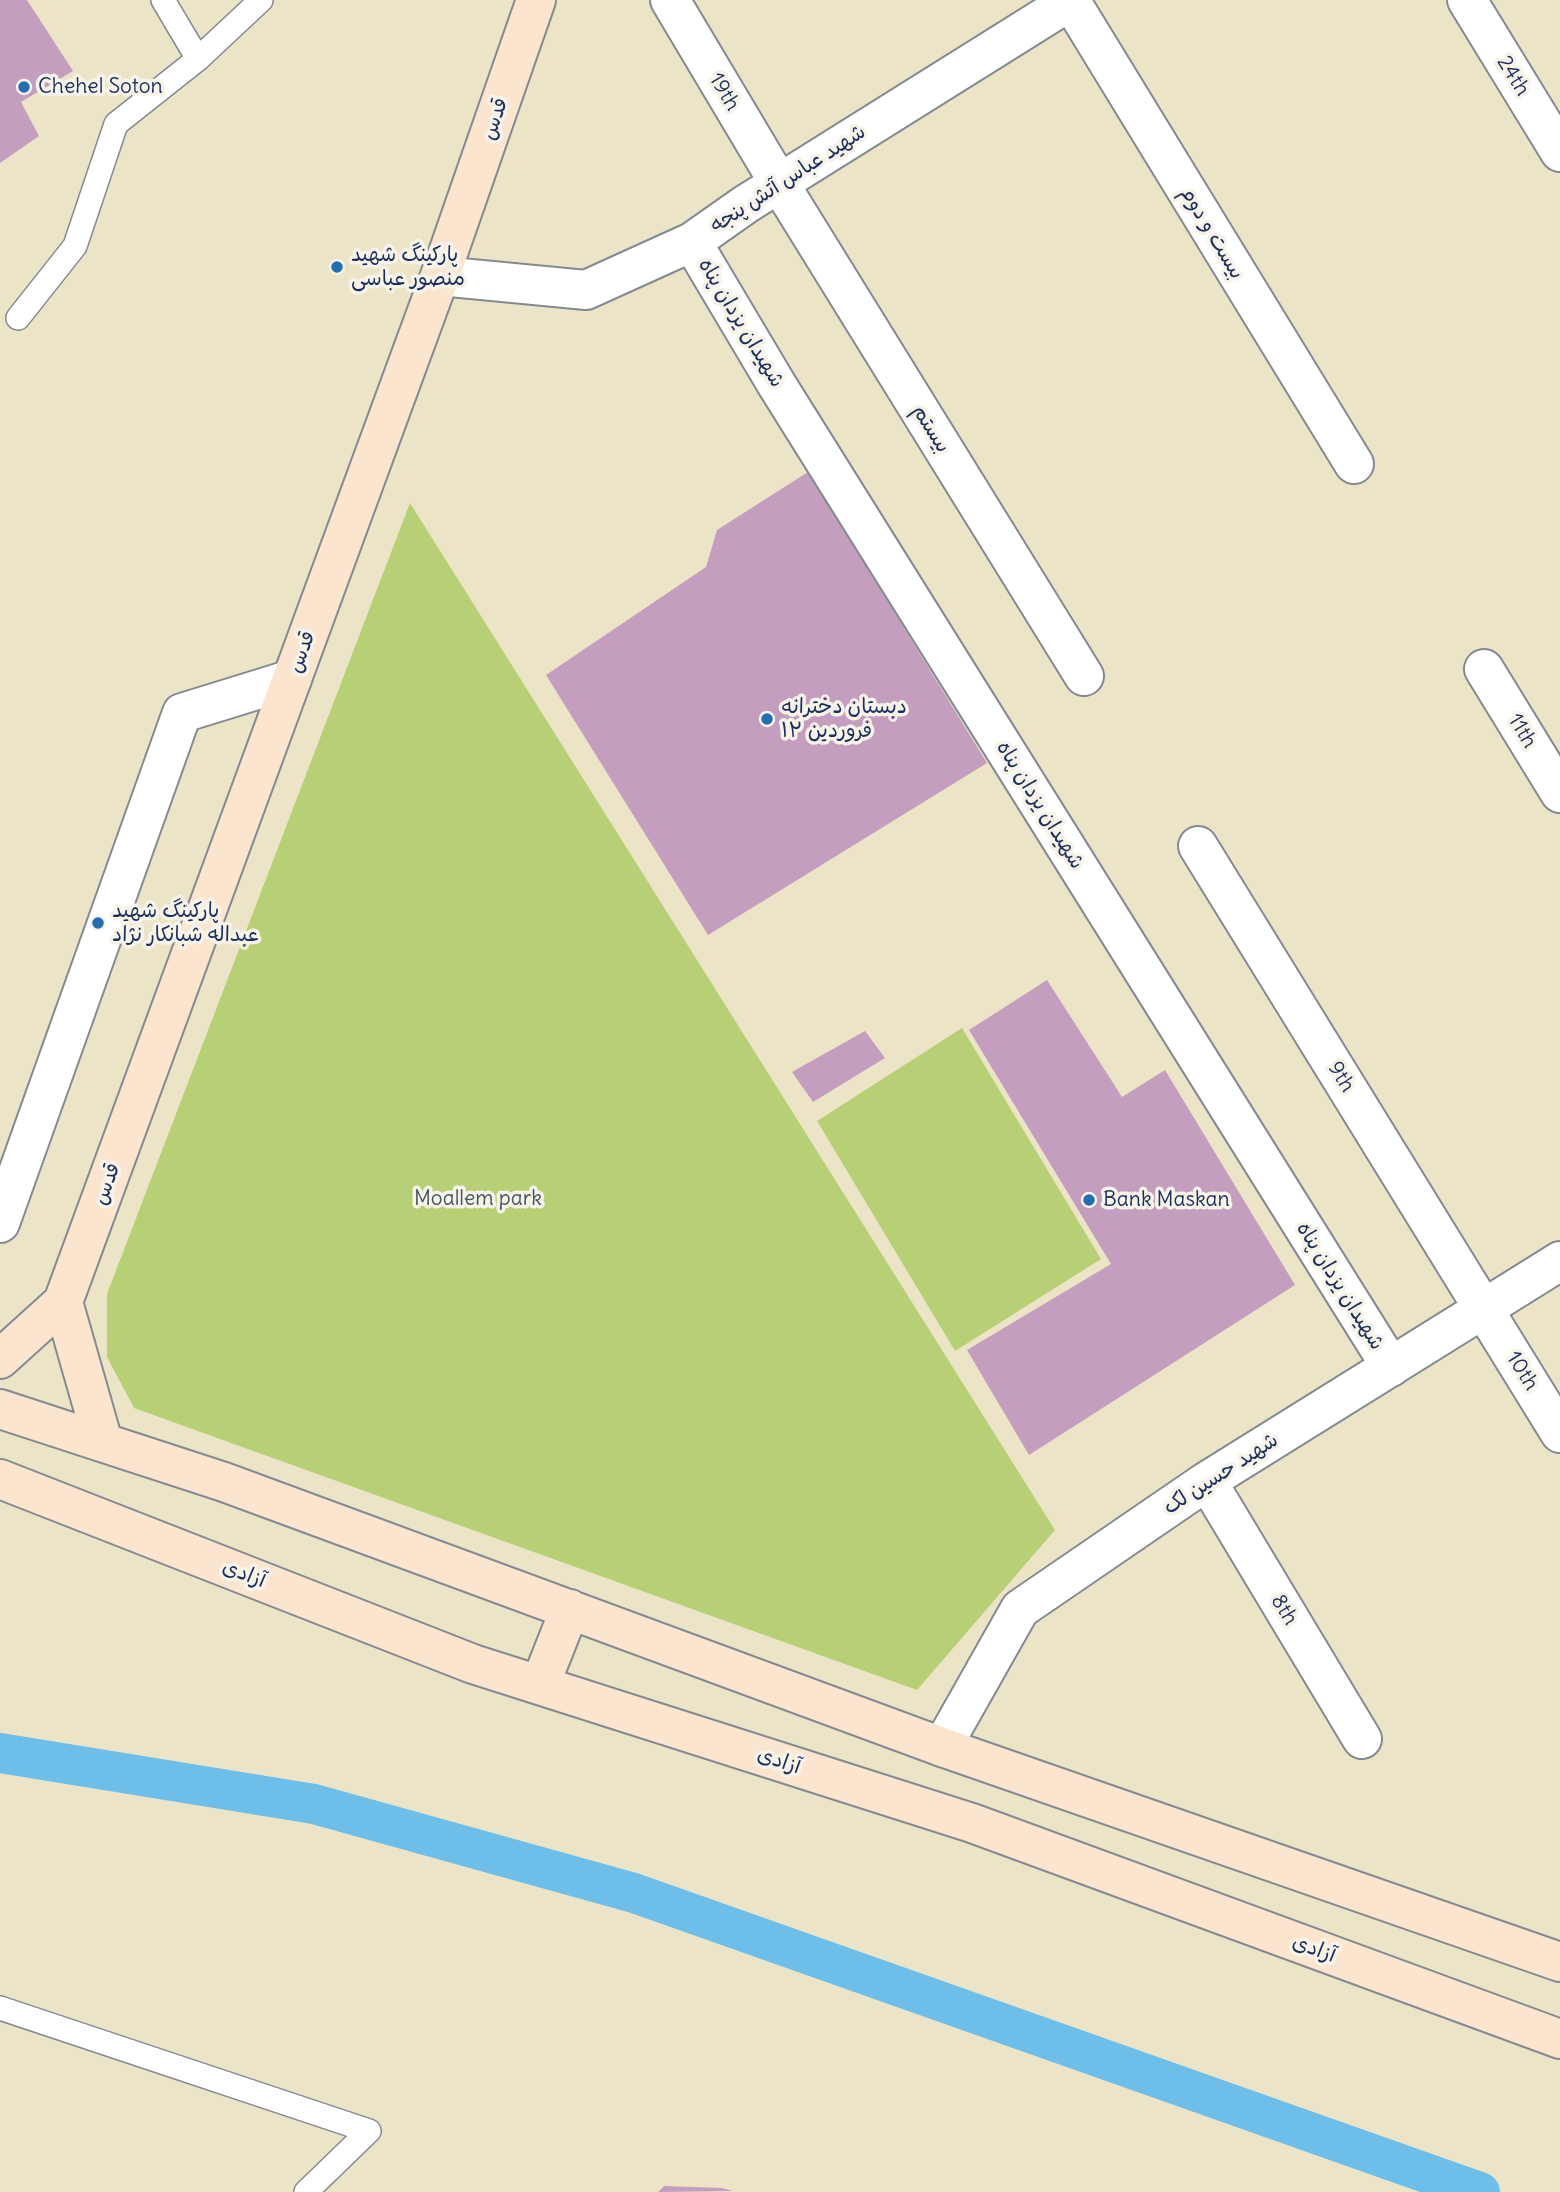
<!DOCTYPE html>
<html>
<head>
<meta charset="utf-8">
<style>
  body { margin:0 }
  canvas { display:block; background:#ece4c7 }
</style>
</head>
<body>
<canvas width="1560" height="2192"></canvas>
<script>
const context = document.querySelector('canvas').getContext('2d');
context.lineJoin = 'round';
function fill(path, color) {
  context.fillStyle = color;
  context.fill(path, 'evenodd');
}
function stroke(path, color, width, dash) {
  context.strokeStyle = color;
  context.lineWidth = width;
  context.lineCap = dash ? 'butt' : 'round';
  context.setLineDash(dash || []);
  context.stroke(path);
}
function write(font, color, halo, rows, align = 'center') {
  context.font = font + ' Delius,"Playpen Sans Arabic",sans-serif';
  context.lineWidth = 7;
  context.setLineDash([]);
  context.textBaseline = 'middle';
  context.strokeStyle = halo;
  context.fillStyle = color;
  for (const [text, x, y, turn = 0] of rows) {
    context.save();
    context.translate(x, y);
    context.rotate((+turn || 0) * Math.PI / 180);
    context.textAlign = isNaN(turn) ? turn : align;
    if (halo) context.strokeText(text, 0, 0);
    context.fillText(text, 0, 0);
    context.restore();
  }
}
fill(new Path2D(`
  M410,503L1055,1530L917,1690L134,1408L107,1357V1294Z
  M962,1028L1101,1259L955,1351L817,1121Z`), '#b8d075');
stroke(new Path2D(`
  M0,1753L314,1804L634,1893L1480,2192`), '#6dbfe9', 40);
fill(new Path2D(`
  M0,0H27L73,71L21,102L39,136L0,163Z
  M808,472L987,763L708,935L546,675L706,567L717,530Z
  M1047,980L1122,1097L1165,1070L1295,1285L1029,1455L967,1350L1111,1264L969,1030Z
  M865,1031L885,1058L813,1102L792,1072Z
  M664,2186L722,2188L733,2191L658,2192Z`), '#c39ebe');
const service = new Path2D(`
  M163,0L198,59
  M18,318L75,246L116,124L198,59L261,0
  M0,2008L369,2131L306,2192`);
const minor = new Path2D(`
  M670,0L779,183L1084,676
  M1070,0L1354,464
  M1467,0L1560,152
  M1484,669L1560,793
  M1198,846L1560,1433
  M0,1223L182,713L292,679
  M1207,1481L1362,1739
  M942,1747L1020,1609L1207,1481L1560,1261`);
const tertiary = new Path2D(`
  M692,242L777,385L1391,1367
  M440,276L586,290L692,242L746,204L1072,0`);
const secondary = new Path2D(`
  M63,1302L440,276L536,0
  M0,1359L63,1302L103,1442
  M0,1409L224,1482L942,1747L1560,1962
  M0,1479L473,1664L972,1823L1560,2039
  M540,1685L570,1609`);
stroke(service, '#848a92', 26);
stroke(minor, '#848a92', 42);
stroke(tertiary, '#848a92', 42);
stroke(secondary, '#848a92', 42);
stroke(service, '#fff', 23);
stroke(minor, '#fff', 38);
stroke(tertiary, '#fff', 38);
stroke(secondary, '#fbe5cf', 38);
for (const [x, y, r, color] of [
  [24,87,7,"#1f6fb2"],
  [337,267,7,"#1f6fb2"],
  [767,719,7,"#1f6fb2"],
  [98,923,7,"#1f6fb2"],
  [1089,1200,7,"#1f6fb2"]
]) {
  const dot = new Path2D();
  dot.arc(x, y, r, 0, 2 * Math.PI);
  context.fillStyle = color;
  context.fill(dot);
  stroke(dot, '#f7f3e8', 2.5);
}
write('21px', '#1b2f5e', '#f7f3e8', [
  ["24th",1513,76,58],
  ["19th",724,92,59],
  ["قدس",495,119,-71],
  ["شهید عباس آتش پنجه",788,179,-33],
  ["بیست و دوم",1212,233,59],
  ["شهیدان یزدان پناه",741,323,59],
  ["بیستم",931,429,58],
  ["قدس",302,652,-70],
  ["11th",1522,731,59],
  ["شهیدان یزدان پناه",1040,805,58],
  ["9th",1341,1077,58],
  ["قدس",107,1184,-70],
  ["شهیدان یزدان پناه",1340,1286,58],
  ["10th",1522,1371,58],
  ["شهید حسین لک",1221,1474,-33],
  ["آزادی",244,1574,21],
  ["8th",1284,1610,59],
  ["آزادی",779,1761,18],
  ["آزادی",1314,1949,20]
]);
write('21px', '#1b2f5e', '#f7f3e8', [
  ["Chehel Soton",38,87],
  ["پارکینگ شهید",351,255],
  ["منصور عباسی",351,279],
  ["دبستان دخترانه",781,707],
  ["۱۲ فروردین",781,731],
  ["پارکینگ شهید",112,911],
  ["عبداله شبانکار نژاد",112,935],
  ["Bank Maskan",1103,1200]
], 'left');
write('21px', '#425764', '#f7f3e8', [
  ["Moallem park",478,1199]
]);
</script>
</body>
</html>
